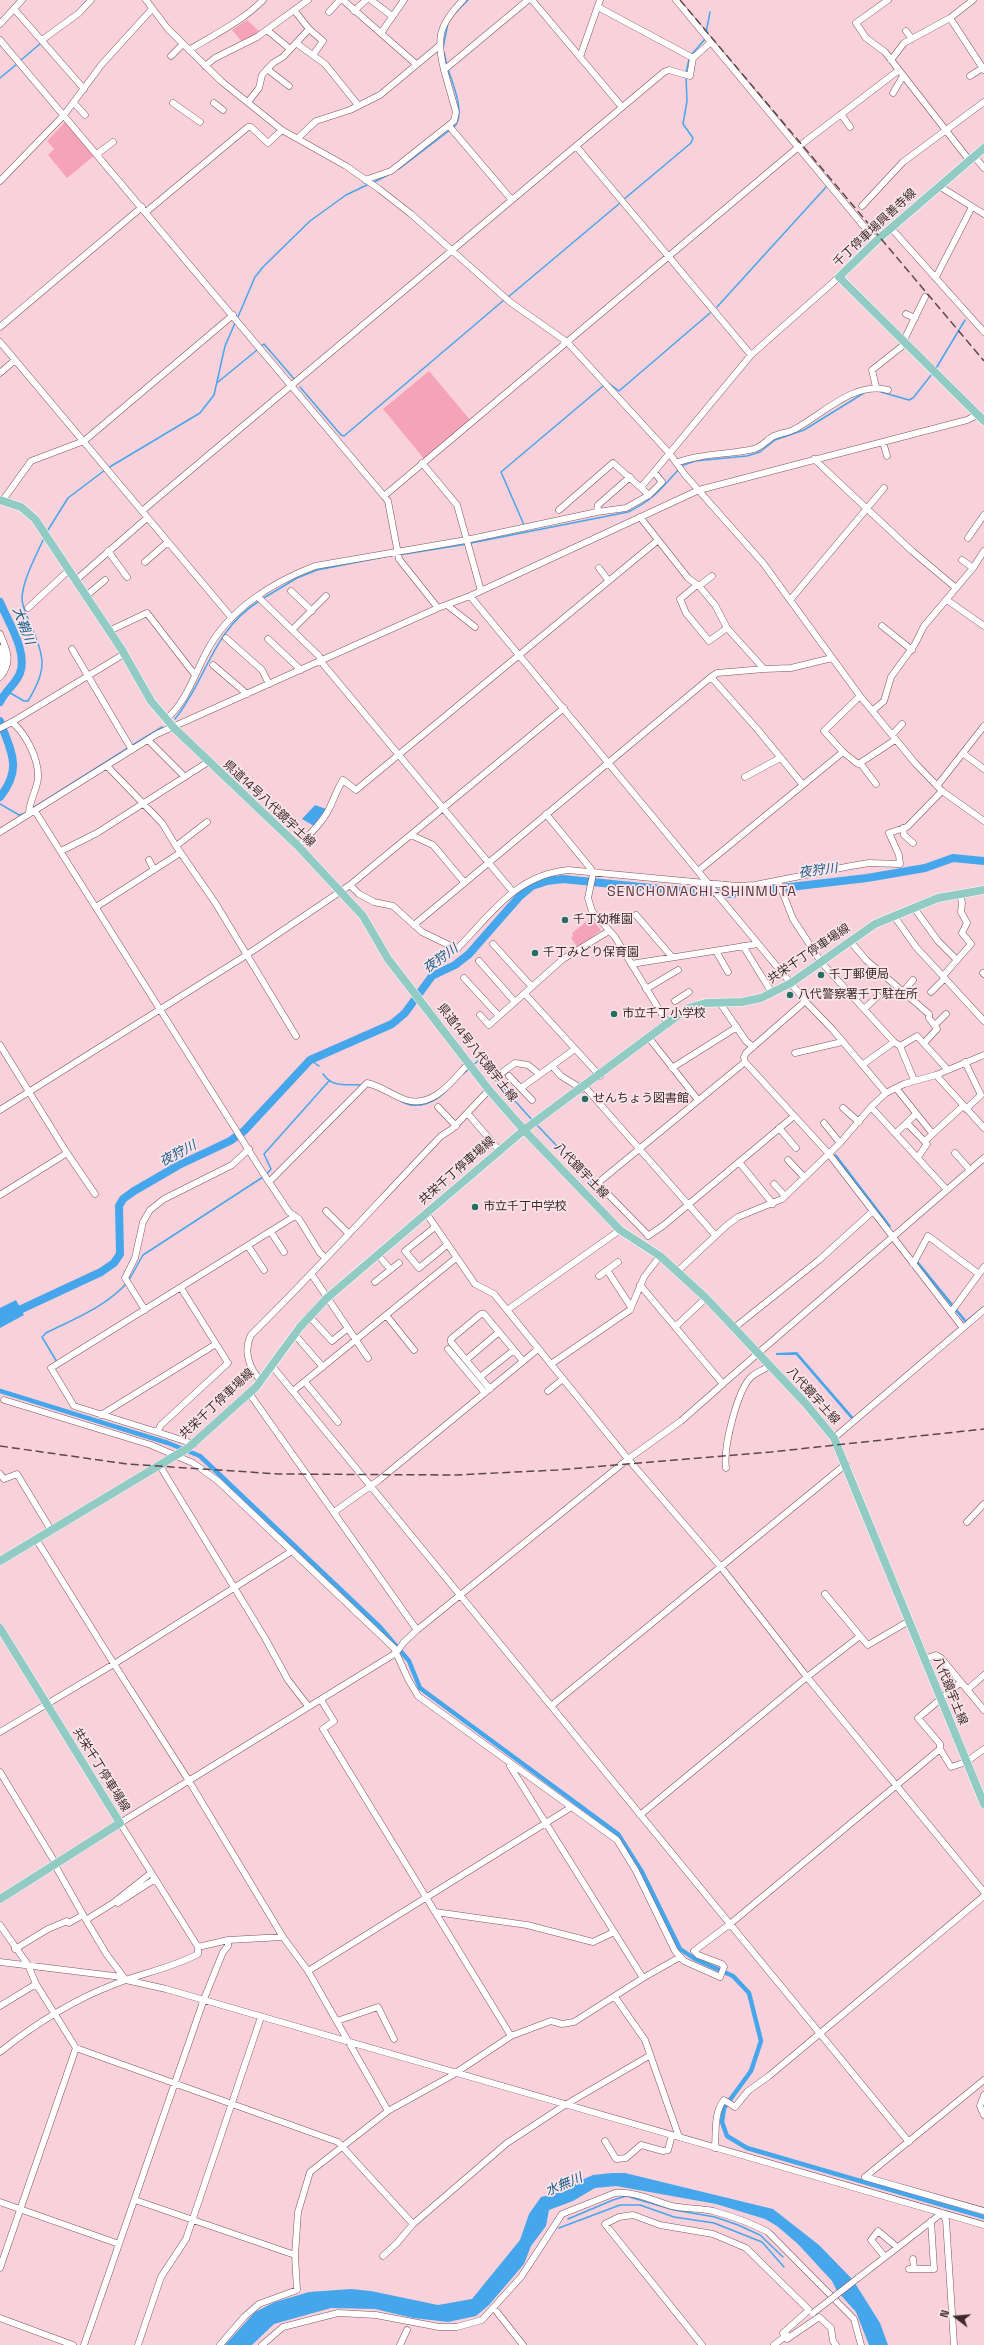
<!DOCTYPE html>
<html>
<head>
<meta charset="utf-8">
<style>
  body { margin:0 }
  #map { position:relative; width:984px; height:2345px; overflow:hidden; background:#f9d1da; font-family:"Space Grotesk",sans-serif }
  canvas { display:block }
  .north { position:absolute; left:936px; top:2297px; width:40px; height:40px; -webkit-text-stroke:3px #f9e5e9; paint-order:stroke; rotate:286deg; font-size:11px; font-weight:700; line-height:16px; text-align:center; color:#3b292d }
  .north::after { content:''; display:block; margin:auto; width:14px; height:18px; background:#3b292d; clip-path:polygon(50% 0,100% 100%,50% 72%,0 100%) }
</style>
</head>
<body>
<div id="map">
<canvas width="984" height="2345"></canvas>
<div class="north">N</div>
</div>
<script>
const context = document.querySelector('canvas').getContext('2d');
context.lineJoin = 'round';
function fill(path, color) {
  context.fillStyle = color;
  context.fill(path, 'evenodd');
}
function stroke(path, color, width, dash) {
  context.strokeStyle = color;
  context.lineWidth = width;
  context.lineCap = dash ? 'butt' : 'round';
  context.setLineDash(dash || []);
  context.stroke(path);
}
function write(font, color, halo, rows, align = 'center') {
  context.font = font + ' "Space Grotesk","Noto Sans JP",sans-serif';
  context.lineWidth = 3.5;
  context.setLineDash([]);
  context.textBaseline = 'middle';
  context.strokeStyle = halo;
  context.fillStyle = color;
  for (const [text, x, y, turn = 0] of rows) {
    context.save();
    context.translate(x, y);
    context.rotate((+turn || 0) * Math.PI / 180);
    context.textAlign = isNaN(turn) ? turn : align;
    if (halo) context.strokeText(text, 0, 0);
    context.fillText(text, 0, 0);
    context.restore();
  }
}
fill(new Path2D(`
  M247,20L261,33L243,43L232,30Z
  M65,122L94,156L67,178L48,155L54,149L47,141Z
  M429,371L471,421L425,460L383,409Z
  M591,918L601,930L578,948L571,938L573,936L572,933Z`), '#f5a4b8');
fill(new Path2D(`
  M315,805L326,809L314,826L302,819Z
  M836,1154L891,1226L889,1228L834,1155Z
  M918,1261L966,1320L984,1306V1309L966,1324L916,1263Z
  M16,1300L24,1315L0,1328V1308Z
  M797,1352L855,1419L853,1421L796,1355H776V1353Z
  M612,2173H625L773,2209L819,2245L853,2280L880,2323L888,2345H869L856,2312L837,2291L832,2281L798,2244L777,2226L765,2219L716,2204L616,2186L595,2188L573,2201L549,2210L546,2226L531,2246L524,2264L489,2305L476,2316L448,2322L413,2318L375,2309L331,2308L274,2324L252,2345H225L255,2312L275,2302L309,2292L351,2289L371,2291L438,2305L472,2299L520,2240L529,2214L541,2197L565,2191L577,2182L593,2175Z`), '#46a6ec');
stroke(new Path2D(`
  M455,13L468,0
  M706,33L710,12
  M443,48L448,23
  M444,52L447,66
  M692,54L705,39
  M20,61L41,43
  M448,69C453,85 467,116 453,128
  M686,73L689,59
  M0,78L17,64
  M399,169L450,130
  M372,183L392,173
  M623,200L691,143L693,138L683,124L687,101L686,77
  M507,298L620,203
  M717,307L827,186
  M237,319L255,277L263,267L310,221L346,195L369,184
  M260,347L264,344L295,380
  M935,370L965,320
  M218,382L257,350
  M607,382L619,391L710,313
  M300,387L341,435L344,436L504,300
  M881,392L909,400L913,398L932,374
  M681,466L695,461L747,456L760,452L775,440L804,430L864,393
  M108,468L200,413L214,395L225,346L235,323
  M524,525L501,472L603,386
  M48,530L68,498L105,470
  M471,543L628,512C653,500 661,489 679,469
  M399,555L467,544
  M262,599L297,578L317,570L394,555
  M7,691L24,701H28C49,667 44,657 29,621C26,614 22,606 22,598C23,579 36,556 44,538
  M175,719C207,679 212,631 259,601
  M131,746L162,727
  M0,804L19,815L23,814
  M33,808L128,748
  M310,1060L319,1066
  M473,1065L478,1061L480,1062L533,1121
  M323,1074C333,1088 345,1084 361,1085
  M463,1074L469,1069
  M401,1101C417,1111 436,1102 447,1090
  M537,1125L592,1183
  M266,1175L271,1169L264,1154L329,1081
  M129,1280L143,1255L263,1177
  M57,1362L42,1337L46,1333C74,1319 105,1307 127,1283
  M568,2219L613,2200L626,2196L674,2210L715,2217L738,2225L760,2235L783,2257
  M559,2228L620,2205H640L674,2217L714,2223L762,2242L784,2267`), '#46a6ec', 1.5);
stroke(new Path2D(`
  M0,1391L168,1443L200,1456L380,1627L409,1661L420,1688L618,1834L642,1872L680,1949L695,1959L733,1976L749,1993L761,2041L751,2071L724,2108L722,2122L727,2136L747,2148L984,2217`), '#46a6ec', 4.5);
stroke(new Path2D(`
  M0,602C8,622 28,652 20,673C16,684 5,691 0,702
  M0,721C11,752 23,768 0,797
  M0,1319L101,1272L114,1263L120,1254L119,1206L123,1199L134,1191L179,1165L230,1141L244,1131L310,1060L392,1024L405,1013L432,976L455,965L469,954L519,897L532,886L547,881L563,879L681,891L730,894L867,878L925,868L953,858L984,861`), '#46a6ec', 8);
const minor = new Path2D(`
  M146,0L168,29L221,81L282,130L346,166L379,189L411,214L510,302L567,342L670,454L685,475L763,563L860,696L915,763L942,791L984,821
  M343,0L416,64
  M371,0L392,16
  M463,0C439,25 436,37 444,70L528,0
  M532,0L622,107
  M676,0L876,241
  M888,0L856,23L866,38L885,52L969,160
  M598,7L693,58
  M15,10L84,89
  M294,10L309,29L323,41L313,55
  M354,11L366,0
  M329,12L340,0
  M950,18L984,70
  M0,24L22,0
  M267,30L290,49
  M906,31L912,39
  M381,33L404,0
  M0,40L384,496L388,501L399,559L438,608
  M42,40L79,13L91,0
  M296,43L325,64L358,105
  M189,50C214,35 244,20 263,0
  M171,56L183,44
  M580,57L600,0
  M891,60L904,43L950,18L973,0
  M205,66L215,58L257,37L308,0
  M267,69L289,86
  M970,76L984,67
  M893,93L903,76
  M248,102L259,88L262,75L273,63L283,57L309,29
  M74,103L85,115
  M173,103L200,122
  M214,103L223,110
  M841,114L850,127
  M449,126L511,199
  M298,138L316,121L350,110L380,95L439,46
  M576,146L751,355
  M97,154L113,142
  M974,156L984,168
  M365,180L391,171L454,121L456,112L444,70
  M0,181L64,115L102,64L152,9
  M939,186L984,214
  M862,206L903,162L984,102
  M146,212L248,127H251L268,143L282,130
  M891,228L984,332
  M936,277L972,207
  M906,314L915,318
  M0,327L142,207
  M904,340L925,297
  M0,342L231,617
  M0,373L15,360
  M876,387L872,370L906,343
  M883,442L887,456
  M814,459L912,551L956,588
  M422,463L457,505L481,591
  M676,463C701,453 728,455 754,449C761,447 766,441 772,437C779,433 788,433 795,429C823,414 854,381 888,390
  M641,487L654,472
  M384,496L802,144L899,70
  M3,500L31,461L84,441L233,315
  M559,510L613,463L649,495
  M142,511L664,72L669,70L690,76L693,58L711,42
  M597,512L598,505L630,477
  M640,517L688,578L699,586L715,605L727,628L764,669L791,668L832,658
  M968,538L984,515
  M108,551L127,577
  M962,560L973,568
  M145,562L168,542
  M599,568L608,580
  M76,580L147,518
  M697,585L680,599L686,613L709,641L727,628
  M699,586L712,576
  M291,591L312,611
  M86,596L105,580
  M470,596L803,998L805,1001L802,1004L746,1053L744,1057L745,1062L829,1154L963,1328
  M258,597L319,656L323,664L513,892
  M791,599L884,488
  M947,600L984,626
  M447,605L475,627
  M28,608L69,570
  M882,626L912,650
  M292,630L326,596
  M109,631L147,613L195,675
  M0,634C7,650 13,662 0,677
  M226,638L262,670L269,684
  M268,639L301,670
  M0,648L3,655L0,669
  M72,649L132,750
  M213,665L247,694
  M711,677L758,730L803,785
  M872,711L884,701L891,677L915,644L924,626L973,568L984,551
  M166,719C186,703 195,673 207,651C229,609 273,582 315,566L466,540L597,512L626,508L649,495L662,482L654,472L751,355L839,277
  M12,722C26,734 39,759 38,778C37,790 29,801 29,814
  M0,728L12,722L124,654
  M892,735L902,724
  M148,740L185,777
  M843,752L824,731L860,696
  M964,754L984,769
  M860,763L876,784
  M107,766L162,823L176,846
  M745,777L780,758
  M937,786L984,726
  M35,811L263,1173L289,1212L299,1219L320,1253L326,1258
  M546,814L591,869L593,874L588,898L592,911L615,937L668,1024
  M207,822L176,846L216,904L296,1036
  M903,828L904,835L913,843
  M0,832L157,734L438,608L470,596L699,490L967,420L977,415
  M411,835L433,845L464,882
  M298,846C309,835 322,823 329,809C334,799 337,789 343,780L356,790L657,541
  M61,851L97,833L208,762
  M149,860L154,870
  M698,871L843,752L858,764L860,763L895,740
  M778,881L793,919L821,962L894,1042L900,1046L914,1080
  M350,885L564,708
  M96,907L180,853
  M914,908L938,941L957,960
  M636,915L672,957
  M894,916L916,947L984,1021
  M414,925L711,677L717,673L764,669
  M850,941L866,960L929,1014V1018L937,1029L924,1043
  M493,944L532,987
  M743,946L772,993
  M716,951L728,972
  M479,961L515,1002
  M631,964L758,944
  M983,973L984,974
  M943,976L971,944L962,933L967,923L961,912L962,903L960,894
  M464,978L499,1016
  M646,989L678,970
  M903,992L913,980
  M931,992L945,978
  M525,994L600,1076
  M855,999L864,991
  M675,1001L689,992
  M805,1001L833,1030L886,1093
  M720,1003L746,1041L753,1047
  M864,1009L878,996
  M480,1015L489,1025L563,959L609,931
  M935,1025L946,1014
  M649,1038L698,1100
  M0,1045L67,1153L95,1194
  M900,1046L917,1036L948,1070
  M795,1053L842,1042
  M965,1062L981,1095L966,1109
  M862,1065L894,1042
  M552,1066L561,1076L582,1089
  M672,1068L737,1027
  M936,1075L984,1128
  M509,1076L532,1100
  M496,1077L515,1063L528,1065L539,1074
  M585,1087L715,1235
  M521,1088L575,1049
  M896,1088L932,1133
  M438,1107L456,1126
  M871,1107L946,1189
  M843,1108L859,1122
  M0,1110L245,956L350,885L359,894L374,902L393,906L422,932L457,949C491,914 516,875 568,870L737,886L755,885L851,866L869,863L900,864L899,855L889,833L907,827L942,791
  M468,1114L499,1150
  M824,1123L840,1143
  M907,1123L927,1144L918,1157
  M779,1128L796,1148
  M896,1133L916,1114
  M925,1141L963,1106
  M955,1153L970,1170
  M788,1160L804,1177
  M739,1162L773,1204
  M269,1182L367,1083C381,1086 393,1096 406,1100C434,1108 452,1081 469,1063
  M774,1184L785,1196
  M0,1195L67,1153
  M326,1211L349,1234
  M426,1213L475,1284L494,1294L507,1310L628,1459L721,1567L807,1677L984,1892
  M435,1227L405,1251L419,1268L447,1245
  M271,1232L284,1252
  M648,1235L601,1187L599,1182L745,1062
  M648,1236L664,1225L794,1116
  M248,1246L264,1270
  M378,1255L390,1269
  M913,1264L928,1236L979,1274L951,1312
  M607,1270L631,1307
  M678,1271L726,1226L738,1217L782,1199L840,1143L871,1107L886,1093L904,1084L936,1075L984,1055
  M979,1274L984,1267
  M312,1275L368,1358
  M599,1276L618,1262
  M375,1282L399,1263
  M181,1288L228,1363L161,1425L157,1432L194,1444
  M145,1310L125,1278L135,1258L143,1222L150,1210L164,1199L232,1165L249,1149
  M507,1310L620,1230
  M386,1315L414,1350
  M309,1316L332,1341L348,1328
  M675,1327L706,1298
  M734,1328L819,1260L872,1212
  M295,1335L323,1367
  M448,1349L485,1393
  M466,1360L499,1332
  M551,1364L630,1310L644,1277L660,1256
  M272,1366L909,2142
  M480,1377L514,1350
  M261,1381C249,1368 243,1351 251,1335C316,1271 377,1203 441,1136L452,1129L489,1090
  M726,1381L984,1158
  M305,1382L338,1422
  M490,1389L451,1342V1339L481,1314H484L523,1361
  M293,1391L456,1258
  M548,1391L563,1379
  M249,1393L417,1630
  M4,1400L151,1445L193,1463L218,1481L394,1648L408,1679L418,1696L617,1840L636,1871L675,1951L684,1961L720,1977L724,1967L722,1964L698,1955L694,1951L730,1924L940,1749L951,1767L966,1762L984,1749
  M101,1415L216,1344
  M157,1432L74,1406L51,1368L295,1216
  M834,1438L984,1310
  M160,1466L265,1638L288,1680L308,1706
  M726,1468C723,1448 737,1391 751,1377C756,1372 764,1370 769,1366
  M0,1474L4,1479L17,1474L51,1530
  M334,1512L379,1480L538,1349
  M967,1522L984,1504
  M36,1539L114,1664L189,1781L283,1937L308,1971
  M825,1594L860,1636
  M924,1659L936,1655L941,1658L984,1710
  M967,1690L984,1675
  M321,1700L334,1721L323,1729L511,2036
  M551,1706L846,1464
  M0,1732L114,1664L292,1551
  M940,1749V1744L918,1718L961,1682
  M510,1766L643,1978
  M0,1772L56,1864V1867L86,1920
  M640,1815L807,1677L860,1636L868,1645L909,1621
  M151,1873L113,1903L86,1920L107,1955L126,1980L166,1989L984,2225
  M118,1903L155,1879
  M435,1912L527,1925L593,1942L614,1932
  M0,1925L28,1965L36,1984L76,2048L338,2142L413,2224
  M198,1947L228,1940L283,1937
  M15,1949L48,1929L67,1921L69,1923L83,1915
  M0,1962L122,1977
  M615,1997L645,2040L679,2137
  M0,2006L36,1984
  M337,2021L378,2007L394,2039
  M0,2052C35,2024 73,2000 115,1984C142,1973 172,1968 198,1954V1947L120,1823L396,1653L404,1642L417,1630L628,1459L681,1421L723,1384L640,1285
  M984,2095L980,2106L984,2115
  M388,2111L308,1971L570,1808
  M605,2141L616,2159L626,2158L641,2145L663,2151L668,2150L672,2135
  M715,2148C716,2133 714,2111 724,2100L735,2107L748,2091L769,2076L984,1896
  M865,2177L984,2080
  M865,2177L984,2211
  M135,2200L295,2255
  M0,2202L119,2244
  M383,2256L397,2243L413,2224L507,2143L565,2105L649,2056
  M885,2257L871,2240L878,2231L897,2247
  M913,2259L914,2269
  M0,2268L76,2048
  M909,2269H934L931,2221
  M858,2278L942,2213L946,2220L954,2345
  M497,2312L523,2345
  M0,2318L73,2345
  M84,2345L204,1999L223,1952L228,1946V1940
  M138,2345L161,2277L186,2239L261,2017
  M220,2345L244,2317L259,2304L297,2290L295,2255L298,2212L310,2172L388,2111L451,2076L511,2036L551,2021L562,2024L574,2022L643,1978L680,1957
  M262,2345L283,2327L338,2313L376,2315L439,2327H457L482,2320L521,2277L562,2214L615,2193C636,2191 653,2201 672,2206C686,2209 699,2208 713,2211C731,2216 751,2223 768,2232L854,2319L861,2345
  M400,2345L407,2330
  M702,2345L605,2224L619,2217L633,2215L660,2225L713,2234L746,2248L809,2310L783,2333L784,2337L787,2339L819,2317L831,2328L833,2341L836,2345
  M774,2345L787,2335`);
const major = new Path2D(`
  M984,148L876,241L839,277L984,421
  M0,500L21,507L35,519L122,650L151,701L174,728L298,846L363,916L388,959L489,1090L524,1130L620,1230L660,1256L706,1298L806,1404L834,1438L984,1804
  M0,1561L188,1448L256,1387L300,1327L327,1298L524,1130L688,1008L706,1003L742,1002L761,998L791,983L875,924L938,898L984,890
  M0,1628L120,1823L0,1899`);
stroke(minor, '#7e545e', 7);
stroke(major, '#fff', 9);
stroke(minor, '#fff', 6);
stroke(major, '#91cbc4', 8);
stroke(new Path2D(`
  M680,0L984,361
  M0,1446L127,1464L279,1474L455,1475L557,1470L771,1452L984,1429`), '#5d474c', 1.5, [8, 4]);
const minorBridge = new Path2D(`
  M813,2313L858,2278`);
stroke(minorBridge, '#7e545e', 7, []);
stroke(minorBridge, '#fff', 6);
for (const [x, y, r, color] of [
  [565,920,4,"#266e65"],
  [535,953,4,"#266e65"],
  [821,975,4,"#266e65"],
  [790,995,4,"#266e65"],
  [614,1014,4,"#266e65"],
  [585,1099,4,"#266e65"],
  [475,1207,4,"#266e65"]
]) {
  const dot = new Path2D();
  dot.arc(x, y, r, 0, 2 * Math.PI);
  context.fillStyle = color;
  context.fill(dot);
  stroke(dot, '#f9e5e9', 1.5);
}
write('12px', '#3b292d', '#f9e5e9', [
  ["千丁停車場興善寺線",875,228,-43],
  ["県道14号八代鏡宇土線",269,804,43],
  ["共栄千丁停車場線",809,954,-34],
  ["県道14号八代鏡宇土線",477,1053,52],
  ["共栄千丁停車場線",457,1171,-41],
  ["八代鏡宇土線",581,1171,46],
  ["八代鏡宇土線",813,1396,48],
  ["共栄千丁停車場線",217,1404,-43],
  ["八代鏡宇土線",950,1691,68],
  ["共栄千丁停車場線",101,1770,58]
]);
write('12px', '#3b292d', '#f9e5e9', [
  ["千丁幼稚園",573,920],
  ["千丁みどり保育園",543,953],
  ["千丁郵便局",829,975],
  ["八代警察署千丁駐在所",798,995],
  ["市立千丁小学校",622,1014],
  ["せんちょう図書館",593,1099],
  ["市立千丁中学校",483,1207]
], 'left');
write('italic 13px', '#185c8a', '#f9e5e9', [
  ["大鞘川",23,626,69],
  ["夜狩川",818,871,-7],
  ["夜狩川",441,959,-36],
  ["夜狩川",178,1154,-28],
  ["水無川",564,2185,-23]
]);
context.letterSpacing = '1px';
write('14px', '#5b343e', '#f9e5e9', [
  ["SENCHOMACHI-SHINMUTA",702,892]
]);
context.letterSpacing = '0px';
</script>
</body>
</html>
